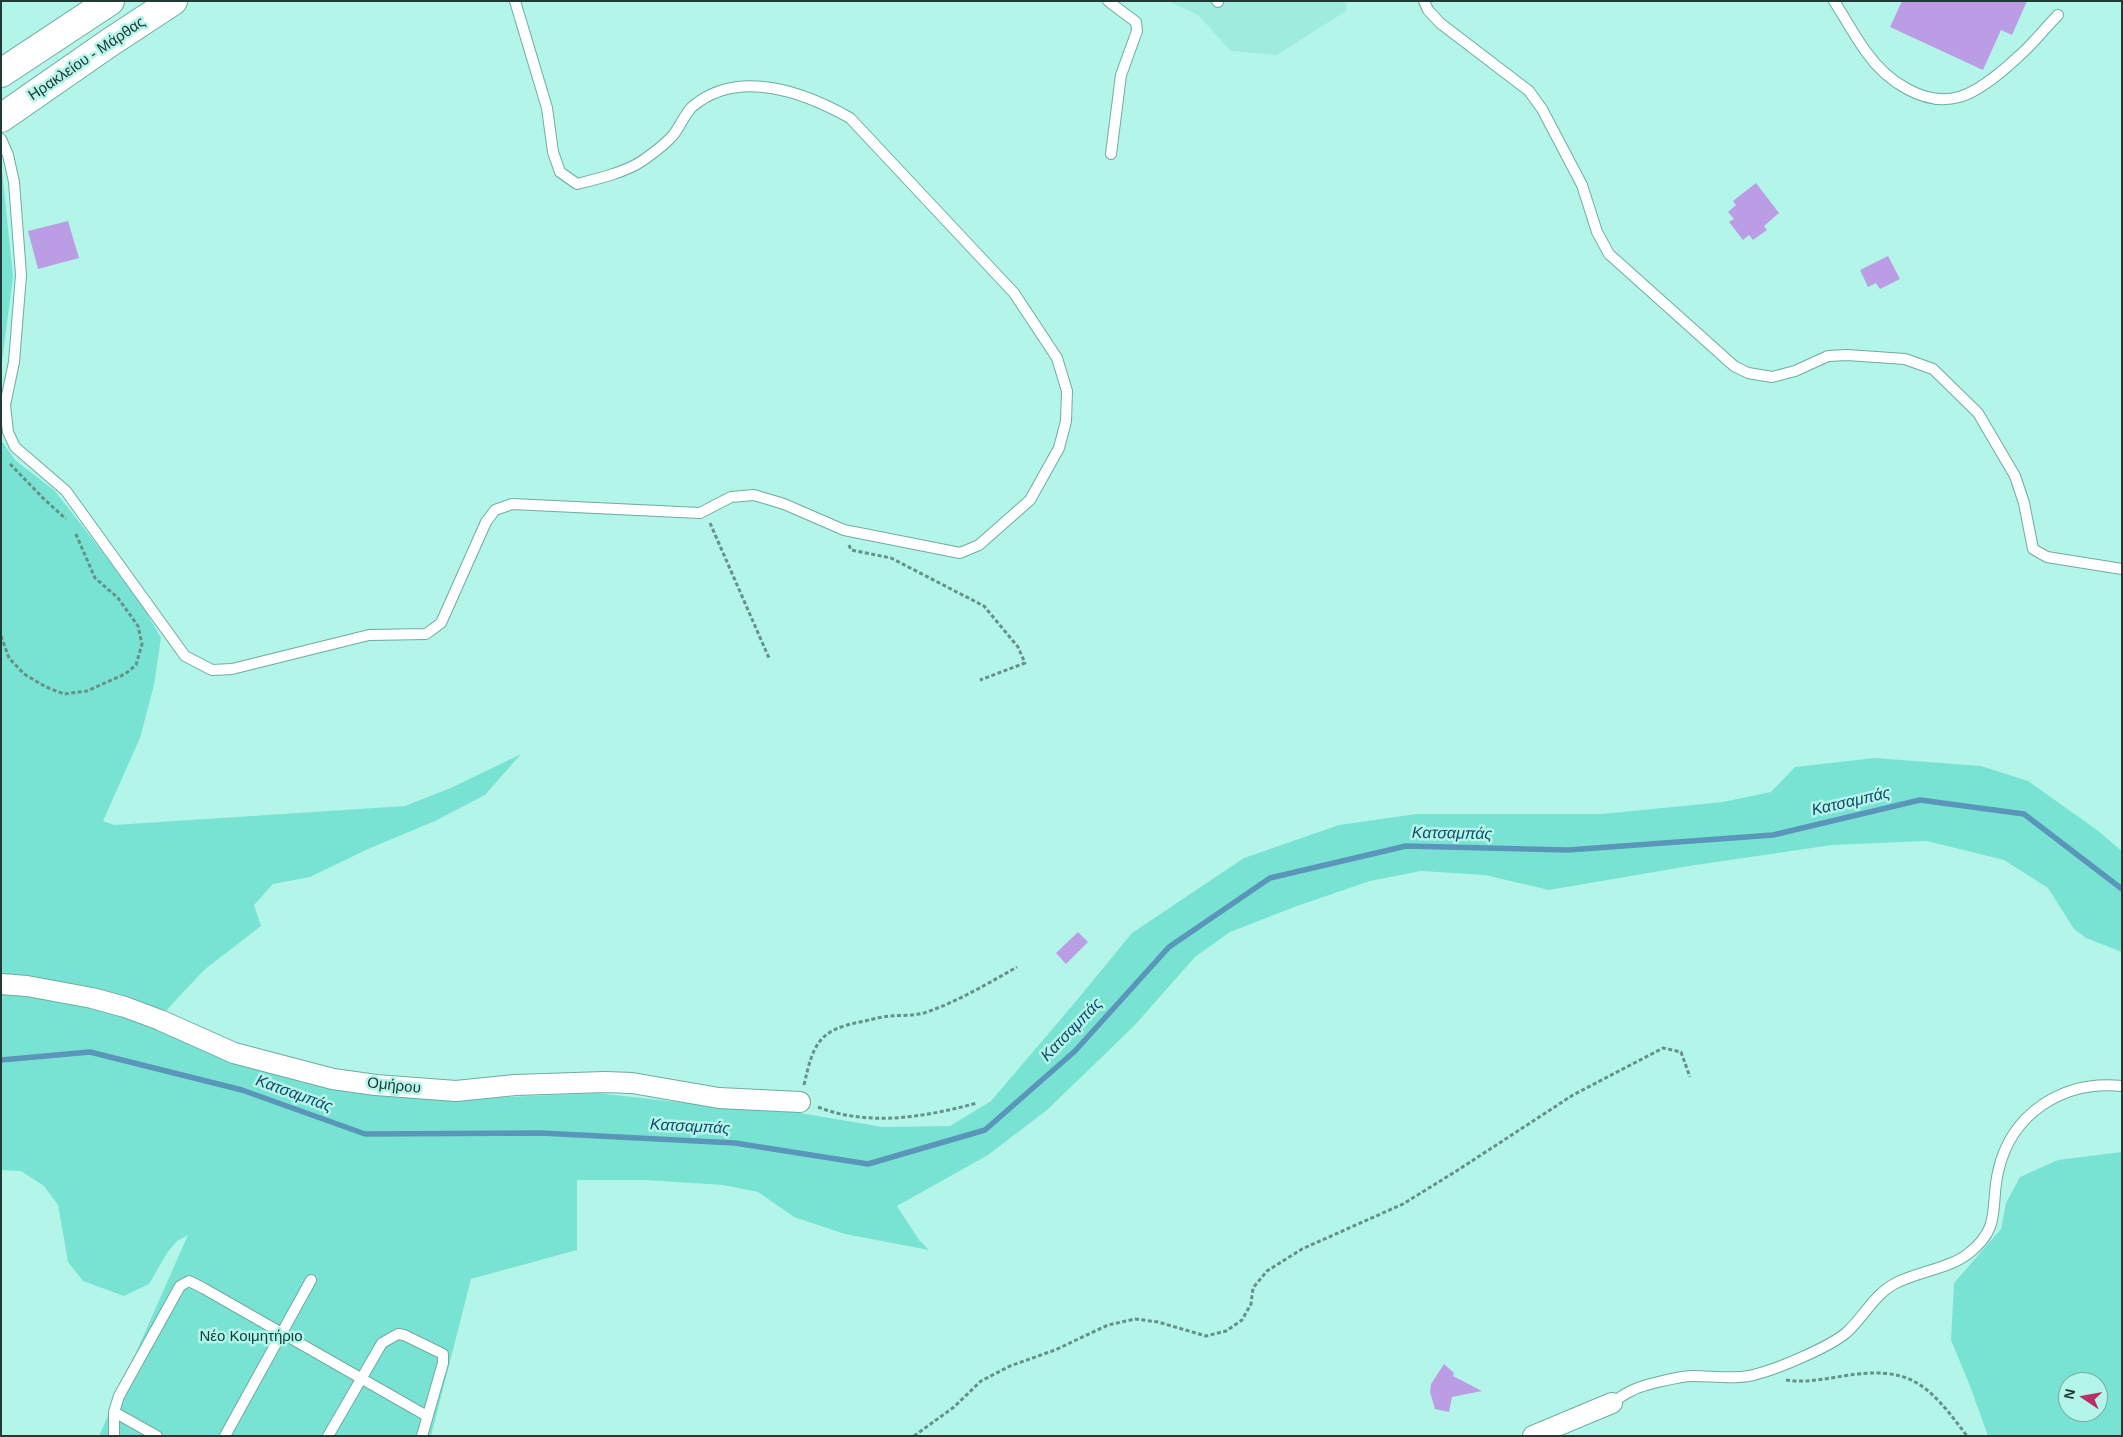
<!DOCTYPE html>
<html>
<head>
<meta charset="utf-8">
<style>
  body { margin:0 }
  #map { position:relative; width:2123px; height:1437px; overflow:hidden; background:#b4f5e9; font-family:Arial,sans-serif }
  canvas { display:block }
  .frame { position:absolute; inset:0; border:2px solid #203b36; pointer-events:none }
  .north { position:absolute; left:2058px; top:1372px; width:50px; height:50px; box-sizing:border-box; background:#b4f5e9; border:1px solid #79aba1; border-radius:50%; rotate:282deg; font-size:14px; font-weight:700; line-height:20px; text-align:center; color:#203b36 }
  .north::after { content:''; display:block; margin:auto; width:18px; height:22px; background:#bb2e63; clip-path:polygon(50% 0,100% 100%,50% 72%,0 100%) }
</style>
</head>
<body>
<div id="map">
<canvas width="2123" height="1437"></canvas>
<div class="frame"></div>
<div class="north">N</div>
</div>
<script>
const context = document.querySelector('canvas').getContext('2d');
context.lineJoin = 'round';
function fill(path, color) {
  context.fillStyle = color;
  context.fill(path, 'evenodd');
}
function stroke(path, color, width, dash) {
  context.strokeStyle = color;
  context.lineWidth = width;
  context.lineCap = dash ? 'butt' : 'round';
  context.setLineDash(dash || []);
  context.stroke(path);
}
function write(font, color, halo, rows, align = 'center') {
  context.font = font + ' Arial,sans-serif';
  context.lineWidth = 5;
  context.setLineDash([]);
  context.textBaseline = 'middle';
  context.strokeStyle = halo;
  context.fillStyle = color;
  for (const [text, x, y, turn = 0] of rows) {
    context.save();
    context.translate(x, y);
    context.rotate((+turn || 0) * Math.PI / 180);
    context.textAlign = isNaN(turn) ? turn : align;
    if (halo) context.strokeText(text, 0, 0);
    context.fillText(text, 0, 0);
    context.restore();
  }
}
fill(new Path2D(`
  M1168,1H1347L1346,11L1277,55L1231,51L1198,15Z`), '#9febde');
fill(new Path2D(`
  M1,160L13,277L1,369Z
  M1,440L16,461L54,490L80,523L140,601L161,638L154,685L140,738L103,821L114,825L405,806L453,787L521,754L485,795L435,821L368,849L310,877L273,884L254,905L261,926L204,970L163,1014L1,978Z
  M1875,758L1981,766L2028,781L2097,830L2122,851V952L2086,938L2074,929L2048,888L2004,860L1927,841L1832,845L1689,866L1549,890L1485,875L1421,871L1370,881L1297,906L1230,932L1195,957L1134,1026L1047,1110L988,1155L897,1206L919,1240L929,1250L845,1234L794,1217L758,1192L723,1185L645,1180H577V1250L471,1279L431,1436H99L188,1235L177,1241L167,1253L149,1284L124,1296L83,1281L68,1262L58,1205L44,1186L21,1171L1,1170V993L77,1002L120,1014L197,1046L486,1098L597,1093L739,1109L788,1111L883,1127L950,1126L991,1101L1072,1006L1132,933L1244,858L1339,825L1416,814H1602L1723,802L1771,792L1795,767Z
  M2122,1152V1436H1988L1970,1386L1951,1340L1954,1283L2001,1229L2006,1203L2020,1177L2058,1160ZM2068,1382H2098V1412H2068Z`), '#79e3d3');
stroke(new Path2D(`
  M1,1060L90,1052L242,1090L365,1134L541,1133L735,1143L868,1164L985,1130L1075,1051L1169,947L1270,878L1406,846L1568,850L1773,835L1920,800L2024,814L2122,889`), '#5a95ba', 5.5);
fill(new Path2D(`
  M1902,1H2027L2012,35L2001,30L1983,70L1890,27Z
  M1756,183L1779,213L1764,226L1767,230L1753,240L1749,235L1743,240L1729,222L1734,219L1728,212L1736,205L1733,201Z
  M68,221L79,258L38,269L28,231Z
  M1888,256L1900,279L1880,289L1876,283L1868,287L1860,270Z
  M1078,932L1088,942L1066,964L1056,953Z
  M1444,1364L1454,1373L1453,1376L1482,1391L1452,1397L1449,1412L1435,1409L1430,1392L1431,1384Z`), '#bb9de6');
const service = new Path2D(`
  M1108,1L1136,22L1137,31L1121,75L1111,154
  M1217,1L1218,2
  M1424,1L1428,10L1440,23L1529,91L1542,109L1582,185L1597,232L1609,254L1734,366L1748,373L1772,377L1795,371L1828,356L1847,355L1905,359L1933,369L1978,413L2015,476L2024,503L2033,549L2047,557L2122,569
  M1834,1C1845,18 1855,37 1867,53C1886,80 1924,107 1959,97C1978,92 2004,70 2019,56C2033,44 2045,28 2058,15
  M1,139L8,155L14,182L21,275L14,362L5,405L8,432L15,447L66,491L185,656L212,670L232,669L369,635L426,634L441,623L486,522L495,510L512,504L700,513L731,497L754,495L784,504L844,530L960,553L979,545L1030,500L1059,448L1066,421L1067,391L1057,358L1014,293L850,118C804,92 739,68 693,106C685,113 681,125 674,134C666,144 652,154 642,161C626,172 597,179 577,184L560,172L553,152L547,108L515,1
  M1612,1403C1618,1399 1624,1394 1631,1391C1641,1385 1681,1376 1693,1376C1713,1376 1738,1380 1757,1374C1780,1368 1829,1347 1846,1333C1864,1317 1874,1294 1896,1283C1917,1272 1951,1268 1969,1253C2002,1227 1990,1207 1998,1172C2011,1113 2063,1080 2122,1086
  M114,1412L157,1436
  M114,1436V1412L119,1396L180,1286L189,1281L203,1288L427,1416
  M225,1436L311,1280
  M328,1436L382,1343L398,1334L404,1335L443,1354V1363L422,1436`);
const minor = new Path2D(`
  M1,984L27,986L92,998L125,1007L160,1020L234,1053L333,1079L376,1085L456,1091L515,1085L605,1082L632,1083L719,1098L800,1102
  M1533,1436L1612,1403`);
const primary = new Path2D(`
  M1,73L110,1
  M1,118L109,43L173,1`);
stroke(service, '#6daca1', 12);
stroke(minor, '#6daca1', 22);
stroke(primary, '#6daca1', 30);
stroke(new Path2D(`
  M10,464L45,500L66,519
  M710,523L769,658
  M849,545L851,550L891,558L984,606L1018,647L1025,663L980,680
  M1,636L9,658L24,674L46,687L64,694L87,691L125,674L136,665L142,644L138,626L118,598L95,578L75,532
  M804,1085C813,1045 818,1030 860,1022C870,1020 880,1017 890,1016C901,1015 913,1016 924,1013C957,1002 987,984 1017,967
  M818,1107C869,1127 925,1117 977,1103
  M1786,1380C1805,1383 1824,1379 1843,1376C1911,1365 1928,1384 1967,1436
  M914,1436L954,1407L981,1381L1010,1366L1055,1350L1108,1325L1135,1319L1158,1322L1206,1336L1226,1331L1242,1320L1251,1304L1253,1288L1267,1271L1302,1249L1403,1204L1458,1170L1573,1095L1663,1048L1681,1052L1690,1077`), '#649189', 3, [4, 2.5]);
stroke(service, '#fff', 10);
stroke(minor, '#fff', 20);
stroke(primary, '#fff', 28);
write('15px', '#203b36', '#b4f5e9', [
  ["Ηρακλείου - Μάρθας",87,59,-34],
  ["Ομήρου",394,1086,6]
]);
write('15px', '#0d433c', '#b4f5e9', [
  ["Νέο Κοιμητήριο",251,1337]
]);
write('italic 16px', '#134a6e', '#b4f5e9', [
  ["Κατσαμπάς",1851,802,-13],
  ["Κατσαμπάς",1452,834,1],
  ["Κατσαμπάς",1072,1030,-46],
  ["Κατσαμπάς",294,1094,20],
  ["Κατσαμπάς",690,1127,3]
]);
</script>
</body>
</html>
